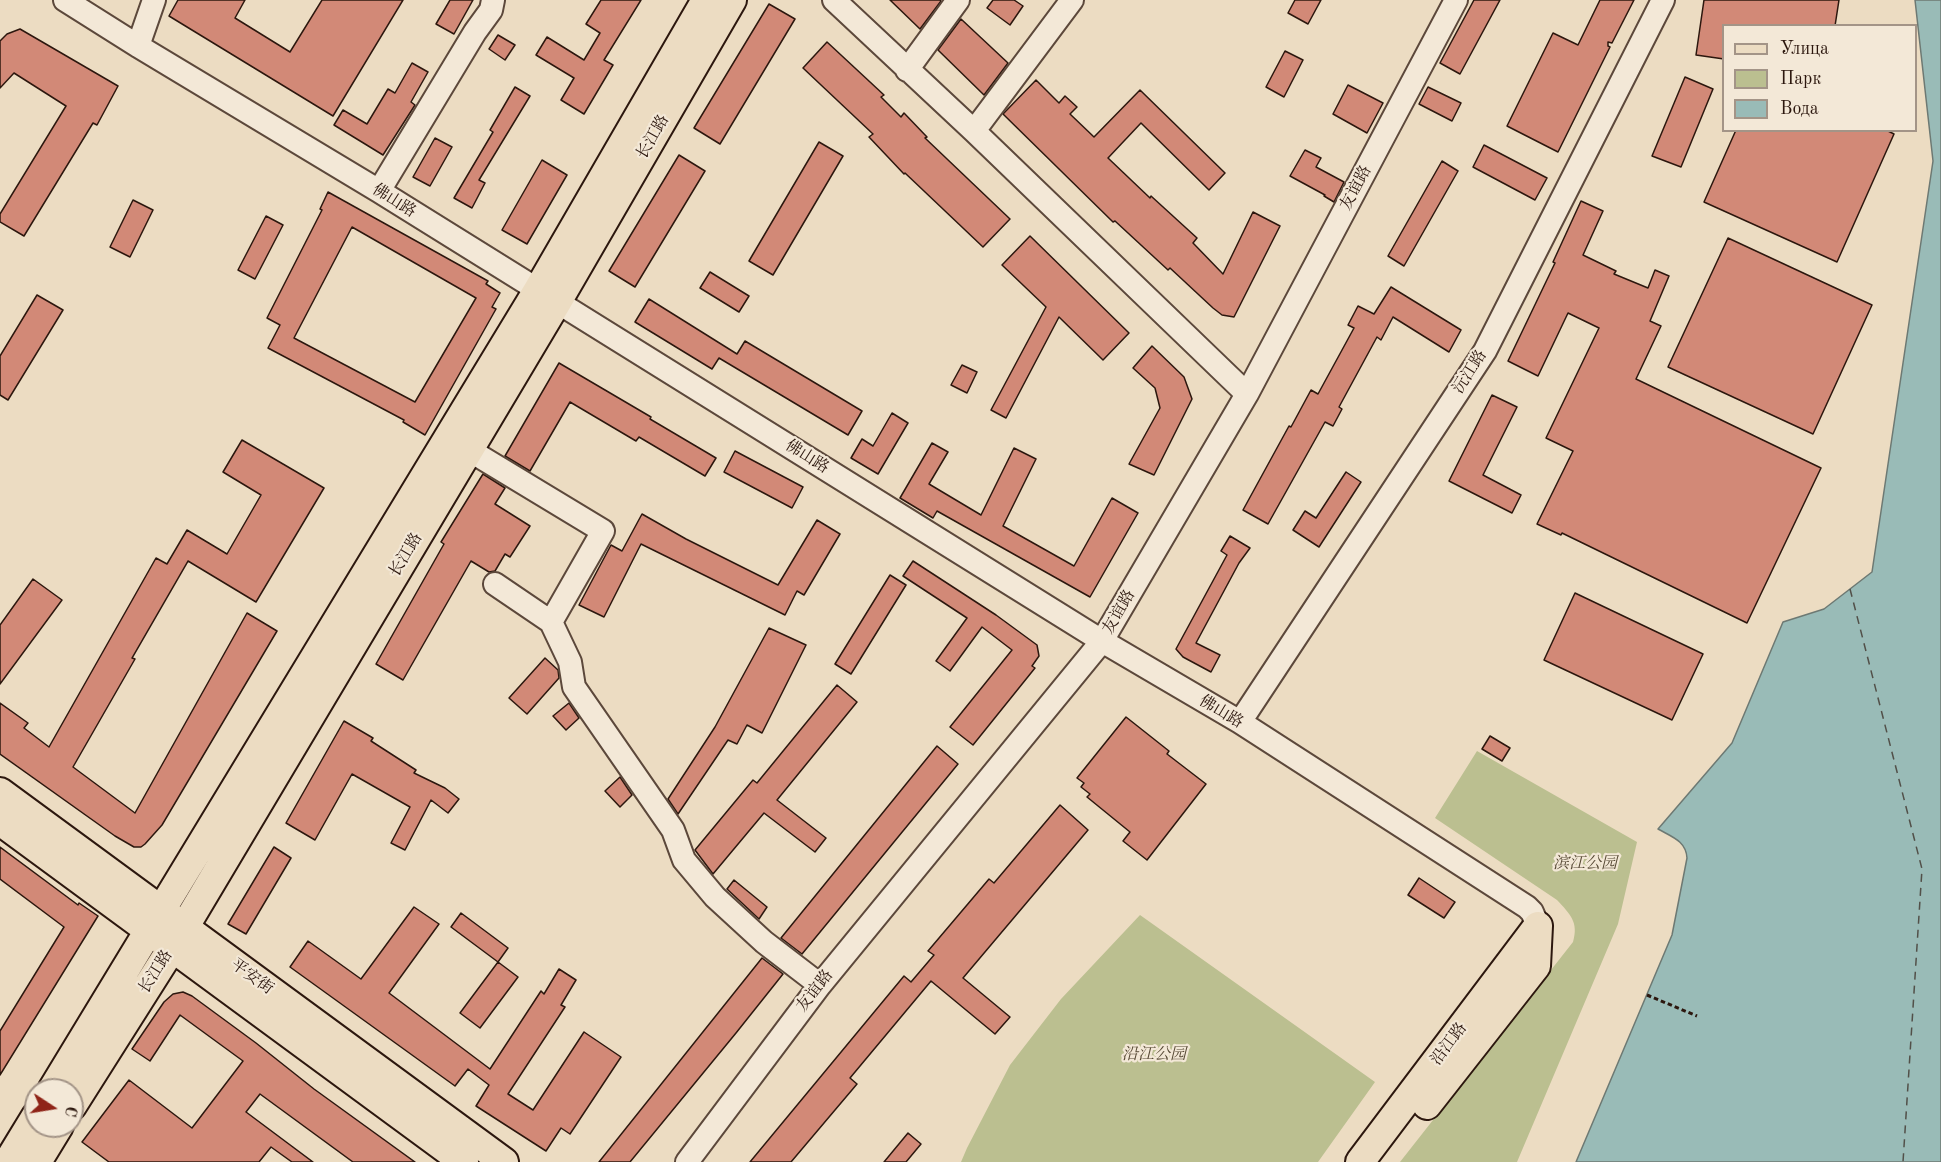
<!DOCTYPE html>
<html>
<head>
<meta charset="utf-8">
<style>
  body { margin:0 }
  #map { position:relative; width:1941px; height:1162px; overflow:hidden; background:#ecdcc2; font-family:"Old Standard TT",serif }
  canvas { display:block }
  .legend { position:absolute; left:1722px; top:24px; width:195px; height:108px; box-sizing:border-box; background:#f3e8d7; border:2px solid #a39487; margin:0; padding:8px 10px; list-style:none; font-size:18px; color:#2c170e }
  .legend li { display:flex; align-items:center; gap:12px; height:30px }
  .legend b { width:30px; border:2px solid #a39487 }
  .north { position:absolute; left:24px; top:1078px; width:60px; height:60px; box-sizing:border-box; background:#f3e8d7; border:2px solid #a39487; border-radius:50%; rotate:102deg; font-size:16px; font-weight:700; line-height:24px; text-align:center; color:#2c170e }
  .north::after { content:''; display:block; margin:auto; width:21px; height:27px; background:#8f2418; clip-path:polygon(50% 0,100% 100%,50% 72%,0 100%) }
</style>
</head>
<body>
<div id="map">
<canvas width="1941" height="1162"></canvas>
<ul class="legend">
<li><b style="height:8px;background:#ecdcc2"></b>Улица</li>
<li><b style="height:16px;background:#bbbf90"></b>Парк</li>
<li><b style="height:16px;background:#99bbb7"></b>Вода</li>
</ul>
<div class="north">С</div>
</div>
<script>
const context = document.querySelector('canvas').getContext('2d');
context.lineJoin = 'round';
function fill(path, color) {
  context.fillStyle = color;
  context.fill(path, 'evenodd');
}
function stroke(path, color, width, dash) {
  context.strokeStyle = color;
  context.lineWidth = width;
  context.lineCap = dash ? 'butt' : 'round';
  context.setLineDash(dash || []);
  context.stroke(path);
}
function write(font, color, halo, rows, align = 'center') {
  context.font = font + ' "Old Standard TT","Noto Serif SC",serif';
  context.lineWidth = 4.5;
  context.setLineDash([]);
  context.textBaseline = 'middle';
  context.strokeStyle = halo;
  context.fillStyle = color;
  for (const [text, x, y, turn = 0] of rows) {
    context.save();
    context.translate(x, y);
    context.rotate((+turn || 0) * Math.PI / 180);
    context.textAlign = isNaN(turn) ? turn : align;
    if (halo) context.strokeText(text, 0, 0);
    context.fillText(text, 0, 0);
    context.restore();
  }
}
fill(new Path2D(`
  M1477,751L1637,842L1618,924L1517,1162H1400L1573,942C1579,922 1570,914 1557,900L1435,818Z
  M1140,915L1375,1082L1318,1162H961L967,1148L1010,1065L1061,999Z`), '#bbbf90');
const water = new Path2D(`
  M1915,0H1941V1162H1576L1672,935L1687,858C1686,841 1672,837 1658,829L1732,743L1783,622L1824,609L1872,572L1933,161Z`);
fill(water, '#99bbb7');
stroke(water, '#6d7973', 1.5);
stroke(new Path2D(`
  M1850,589L1922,869L1903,1162`), '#525049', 1.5, [8, 6]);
const building = new Path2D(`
  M178,0H245L235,18L290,52L322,0H403L333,116L169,16Z
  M450,0H473L454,34L436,24Z
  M601,0H641L604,60L613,65L584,114L561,100L574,78L536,55L547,37L584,60L600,33L586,24Z
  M890,0H940L941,1L920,29Z
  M993,0H1014L1023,6L1010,25L987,8Z
  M1295,0H1321L1308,24L1288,13Z
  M1474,0H1500L1460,74L1440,63Z
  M1600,0H1634L1612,43L1608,42V46L1610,47L1558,152L1507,126L1553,33L1578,45Z
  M1704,0H1839L1835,26H1724V59L1696,55Z
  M769,4L795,19L720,144L694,128Z
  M961,19L1008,63L984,95L938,50Z
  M20,29L118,86L97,125L93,123L24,236L0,222V214L66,106L14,73L0,88V41L7,34Z
  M498,35L515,45L505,60L489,49Z
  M827,42L884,95L881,97L901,117L904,113L927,137L925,138L1010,219L983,247L905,173L904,174L869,137L873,134L803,68Z
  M1285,51L1303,60L1284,97L1266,87Z
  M412,63L428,72L411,102L415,105L383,155L334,125L343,110L367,124L388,89L395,93Z
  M1685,77L1713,89L1681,167L1652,156Z
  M1036,80L1059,103L1065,96L1077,107L1070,114L1094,137L1140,90L1225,173L1209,190L1141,123L1108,158L1150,198L1151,196L1197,238L1193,243L1223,274L1253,212L1280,226L1234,317L1222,315L1213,308L1170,268L1168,270L1115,221L1113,222L1003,114Z
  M1348,85L1383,103L1367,133L1333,114Z
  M515,87L530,96L479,180L485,183L472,208L454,198L493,132L490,130Z
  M1428,87L1461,103L1452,121L1419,104Z
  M1736,130H1886L1894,134L1837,262L1704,202Z
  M435,138L452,147L430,186L413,177Z
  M819,142L843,156L773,275L749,261Z
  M1484,145L1547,178L1535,200L1473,167Z
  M1305,150L1321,158L1316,167L1344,182L1334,202L1324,196L1325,195L1290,176Z
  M679,155L705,171L635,287L609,271Z
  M542,160L567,175L527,244L502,230Z
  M1442,161L1458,171L1404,266L1388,256Z
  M328,192L488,281L486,284L500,293L492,307L496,309L425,435L403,422L404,420L268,348L280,325L267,318L322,210L320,209ZM352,227L476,298L415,402L294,338Z
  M133,200L153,210L130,257L110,247Z
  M1581,201L1603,211L1583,255L1616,271L1614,274L1648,288L1655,270L1669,276L1650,321L1661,326L1636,379L1821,468L1747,623L1562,533L1561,535L1537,524L1573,451L1546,438L1599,328L1568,313L1538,376L1508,361L1555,263L1553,262Z
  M266,216L283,225L255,279L238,270Z
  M1030,236L1129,333L1103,360L1059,317L1006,418L991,410L1046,307L1002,265Z
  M1728,238L1872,305L1813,434L1668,367Z
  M710,272L749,296L739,312L700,288Z
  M1391,287L1461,330L1449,352L1393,317L1381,340L1377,337L1339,407L1342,409L1333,426L1325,422L1268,524L1243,510L1289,426L1291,427L1311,390L1318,394L1354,328L1348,325L1358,306L1374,314Z
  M37,295L63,310L8,400L0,395V356Z
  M649,299L737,354L745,341L862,411L848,435L719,358L712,369L635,322Z
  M1152,346L1184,377L1192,399L1154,475L1129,464L1160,408L1155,388L1133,368Z
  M559,363L651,417L650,419L716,458L705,476L639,437L636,441L570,402L530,471L505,456Z
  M962,365L977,372L967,393L951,385Z
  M1492,395L1517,407L1483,475L1521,495L1512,513L1449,481Z
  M892,413L908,423L878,474L851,458L862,439L873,446Z
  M242,440L324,488L256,602L188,561L132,658L135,659L73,767L135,813L247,613L277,631L162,825L145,844L141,847H134L115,836L0,754V703L28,723L24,728L49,747L156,558L167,564L187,530L227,554L261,495L223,472Z
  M932,443L948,452L929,484L981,515L1014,448L1036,459L1003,526L1074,566L1112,498L1138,513L1090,597L937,511L933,518L900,498Z
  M735,451L803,487L792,508L724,472Z
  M1346,472L1361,482L1319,547L1293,530L1305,511L1316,518Z
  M483,474L505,488L495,504L530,526L510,557L505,554L495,571L489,572L471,561L403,680L376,664L444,544L441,542Z
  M642,514L686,539L778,585L817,520L840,534L804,595L797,591L785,615L641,544L604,617L579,605L611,545L622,551Z
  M1230,536L1250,548L1239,563L1196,643L1220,655L1211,672L1183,657L1176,649L1227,555L1221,551Z
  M913,561L996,615L1037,645L1039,656L1032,666L1035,668L973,745L950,727L1012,650L982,627L950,671L936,661L967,618L903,576Z
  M890,575L906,585L851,674L835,664Z
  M33,579L62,600L0,684V625Z
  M1575,593L1703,654L1672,720L1544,660Z
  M769,628L806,645L762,733L747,725L737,744L728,740L678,814L668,799L715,727Z
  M545,658L558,670L559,678L527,714L509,698Z
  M837,685L857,702L777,800L826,838L815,852L764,813L713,874L695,850L753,780L757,783Z
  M569,703L579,718L566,730L553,716Z
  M1126,717L1169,751L1167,754L1206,784L1147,860L1123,841L1130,832L1087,797L1090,794L1081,787L1084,783L1077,778Z
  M344,721L373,738L371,741L416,770L414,773L445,788L459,799L448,813L431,800L405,850L391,843L410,807L352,774L315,840L286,823Z
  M1490,736L1510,748L1502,761L1482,749Z
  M937,746L958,764L802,954L781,938Z
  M620,777L632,795L620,807L605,791Z
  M1060,805L1088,830L963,978L1010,1017L995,1034L931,981L850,1078L857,1084L791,1162H750L904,976L911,982L934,955L928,951L989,879L994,883Z
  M0,847L78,905L79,903L98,916L0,1075V1031L64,927L0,879Z
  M274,847L291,858L246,934L228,924Z
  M1419,878L1455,902L1444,918L1408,895Z
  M734,880L767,907L759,919L727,889Z
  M414,907L439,924L389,993L490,1069L541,991L544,994L559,969L576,980L561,1005L565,1007L508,1094L533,1110L584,1032L621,1057L570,1134L561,1128L546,1151L476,1106L489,1085L468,1069L455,1086L290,967L308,941L361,979Z
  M461,913L508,948L498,962L451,927Z
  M762,958L783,974L736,1033L630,1162H599Z
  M498,962L518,977L480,1028L460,1013Z
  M183,992L192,996L256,1043L314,1089L415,1162H353L260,1094L246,1112L313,1162H292L271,1147L259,1162H109L82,1142L129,1080L192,1128L243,1061L180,1015L150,1061L132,1049L164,1002L173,994Z
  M908,1133L921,1144L906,1162H884Z`);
fill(building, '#d28977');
stroke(building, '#2c170e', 1.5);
const minor = new Path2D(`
  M65,0L138,46L379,191L1102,641L1240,722L1527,907L1532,912L1538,926
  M834,0L974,131L1247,394
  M138,46L154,0
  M907,70L958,0
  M974,131L1072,0
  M379,191L475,32L491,10L493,0
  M469,450L603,531L551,622L570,662L574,687L673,830L684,860L715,897L764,942L820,985
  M495,584L551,622
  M1240,722L1485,351L1663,0
  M687,1162L820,985L1102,641L1247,394L1456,0`);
const major = new Path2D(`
  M0,792L504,1162
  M0,821L464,1162
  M52,1090L538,290L706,0
  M1427,1105L1536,966L1538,926
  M72,1106L172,948L557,302L732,0
  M8,1162L36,1116
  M37,1162L59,1126
  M1360,1162L1538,926`);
stroke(minor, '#5c483b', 26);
stroke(major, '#2c170e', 32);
stroke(new Path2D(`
  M1647,995L1697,1016`), '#2c170e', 3, [4.5, 3]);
stroke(minor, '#f3e8d7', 22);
stroke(major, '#ecdcc2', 28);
write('16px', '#2c170e', '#f3e8d7', [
  ["长江路",653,137,-60],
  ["友谊路",1356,188,-62],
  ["佛山路",394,201,32],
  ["沅江路",1470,372,-57],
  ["佛山路",807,457,32],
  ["长江路",406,555,-59],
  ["友谊路",1119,612,-60],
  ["佛山路",1221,712,31],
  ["长江路",156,972,-58],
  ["平安街",252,977,36],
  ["友谊路",815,991,-52],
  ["沿江路",1449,1044,-53]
]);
write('italic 16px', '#574935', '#f3e8d7', [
  ["滨江公园",1585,864],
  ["沿江公园",1154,1055]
]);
</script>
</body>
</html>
